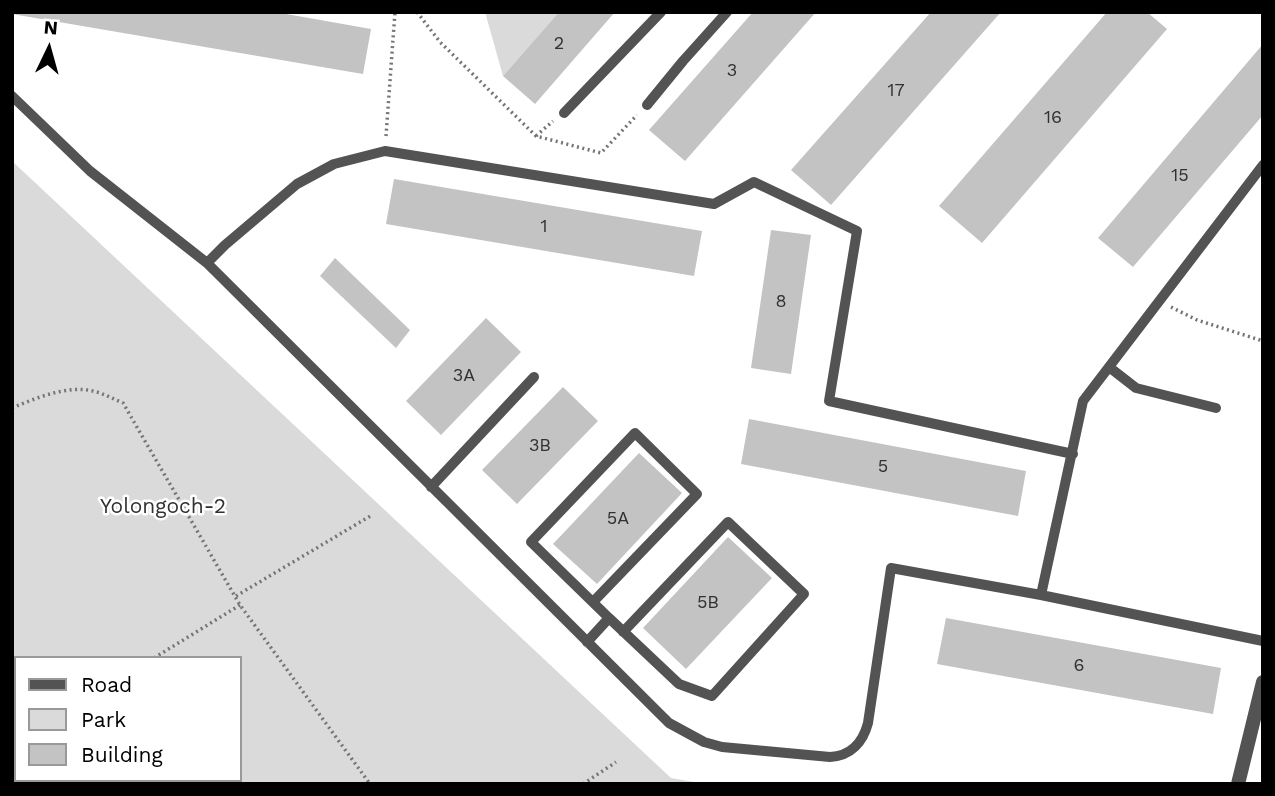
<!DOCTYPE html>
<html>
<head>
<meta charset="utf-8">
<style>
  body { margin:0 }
  #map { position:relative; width:1275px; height:796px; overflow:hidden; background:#fff; font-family:"Work Sans",sans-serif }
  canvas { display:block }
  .frame { position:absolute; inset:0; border:14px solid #000; pointer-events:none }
  .legend { position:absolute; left:14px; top:656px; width:228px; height:126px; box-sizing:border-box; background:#fff; border:2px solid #999; margin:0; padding:9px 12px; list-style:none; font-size:21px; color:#000 }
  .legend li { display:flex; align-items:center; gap:14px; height:35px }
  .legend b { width:35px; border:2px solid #999 }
  .north { position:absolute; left:14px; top:14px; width:70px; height:70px; -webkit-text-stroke:5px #fff; paint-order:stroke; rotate:5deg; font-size:19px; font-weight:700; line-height:28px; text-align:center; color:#000 }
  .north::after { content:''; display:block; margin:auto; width:24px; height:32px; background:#000; clip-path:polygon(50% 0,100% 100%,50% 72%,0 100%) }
</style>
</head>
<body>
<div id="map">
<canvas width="1275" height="796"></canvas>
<div class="frame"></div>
<ul class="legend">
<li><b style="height:9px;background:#535353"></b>Road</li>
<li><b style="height:19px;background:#dadada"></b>Park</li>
<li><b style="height:19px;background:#c3c3c3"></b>Building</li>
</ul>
<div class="north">N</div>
</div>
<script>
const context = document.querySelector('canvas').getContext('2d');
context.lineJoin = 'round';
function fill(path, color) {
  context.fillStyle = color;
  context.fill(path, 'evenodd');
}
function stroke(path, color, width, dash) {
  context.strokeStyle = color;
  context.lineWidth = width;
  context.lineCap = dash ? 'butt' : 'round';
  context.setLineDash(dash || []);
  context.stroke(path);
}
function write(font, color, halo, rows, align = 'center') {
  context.font = font + ' "Work Sans",sans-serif';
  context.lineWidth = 5;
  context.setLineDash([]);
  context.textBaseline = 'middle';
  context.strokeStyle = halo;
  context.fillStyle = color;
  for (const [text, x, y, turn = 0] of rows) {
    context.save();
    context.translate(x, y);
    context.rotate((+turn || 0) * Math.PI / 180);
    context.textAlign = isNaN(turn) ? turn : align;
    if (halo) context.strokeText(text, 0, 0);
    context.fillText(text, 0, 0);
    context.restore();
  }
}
fill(new Path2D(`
  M485,12H559L503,76Z
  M12,161L671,778L705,784H12ZM16,658H240V780H16Z`), '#dadada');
fill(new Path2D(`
  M12,12H275L371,29L363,74L12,14Z
  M559,12H615L535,104L503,76Z
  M753,12H816L685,161L649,130Z
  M931,12H1001L831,205L791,170Z
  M1107,12H1147L1167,29L982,243L939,206Z
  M1263,44V115L1133,267L1098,238Z
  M394,179L702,231L694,276L386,224Z
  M771,230L811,235L791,374L751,368Z
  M335,258L410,330L396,348L320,276Z
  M486,318L521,352L441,435L406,401Z
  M563,387L598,421L517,504L482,470Z
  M749,419L1026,471L1018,516L741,464Z
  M639,453L682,493L597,584L553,544Z
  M728,537L772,578L686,669L643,628Z
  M946,618L1221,668L1213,714L937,664Z`), '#c3c3c3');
stroke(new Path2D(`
  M417,12L440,42L536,136L601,153L637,115
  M386,136L395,12
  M536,136L553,121
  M1171,307L1197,320L1263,341
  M12,408C38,397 70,384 97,392C106,395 114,399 123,403L240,605L370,784
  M236,596L372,515
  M154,658L240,605
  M41,780L42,784
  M583,784L616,762`), '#757575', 3.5, [2, 3.5]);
stroke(new Path2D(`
  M12,96L90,171L207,263L669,723L704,742L722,747L830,757C851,756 863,742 868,723L891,568L1041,595L1263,641
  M647,105L683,61L727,12
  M564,113L661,12
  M207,263L225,245L297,184L334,164L385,151L714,204L754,182L857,231L829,401L1073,454
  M1109,367L1136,388L1216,408
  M431,487L534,377
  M1041,595L1083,401L1263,165
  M593,602L697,494L635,433L531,542L609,618
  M587,642L609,618L679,684L712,696L804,594L728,522L623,632`), '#535353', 10);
stroke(new Path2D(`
  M1238,784L1263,682`), '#535353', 14);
write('18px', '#313131', null, [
  ["2",559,44],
  ["3",732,71],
  ["17",896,91],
  ["16",1053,118],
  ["15",1180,176],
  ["1",544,227],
  ["8",781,302],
  ["3A",464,376],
  ["3B",540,446],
  ["5",883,467],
  ["5A",618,519],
  ["5B",708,603],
  ["6",1079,666]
]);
write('21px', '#313131', '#fff', [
  ["Yolongoch-2",163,507]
]);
</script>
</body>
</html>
